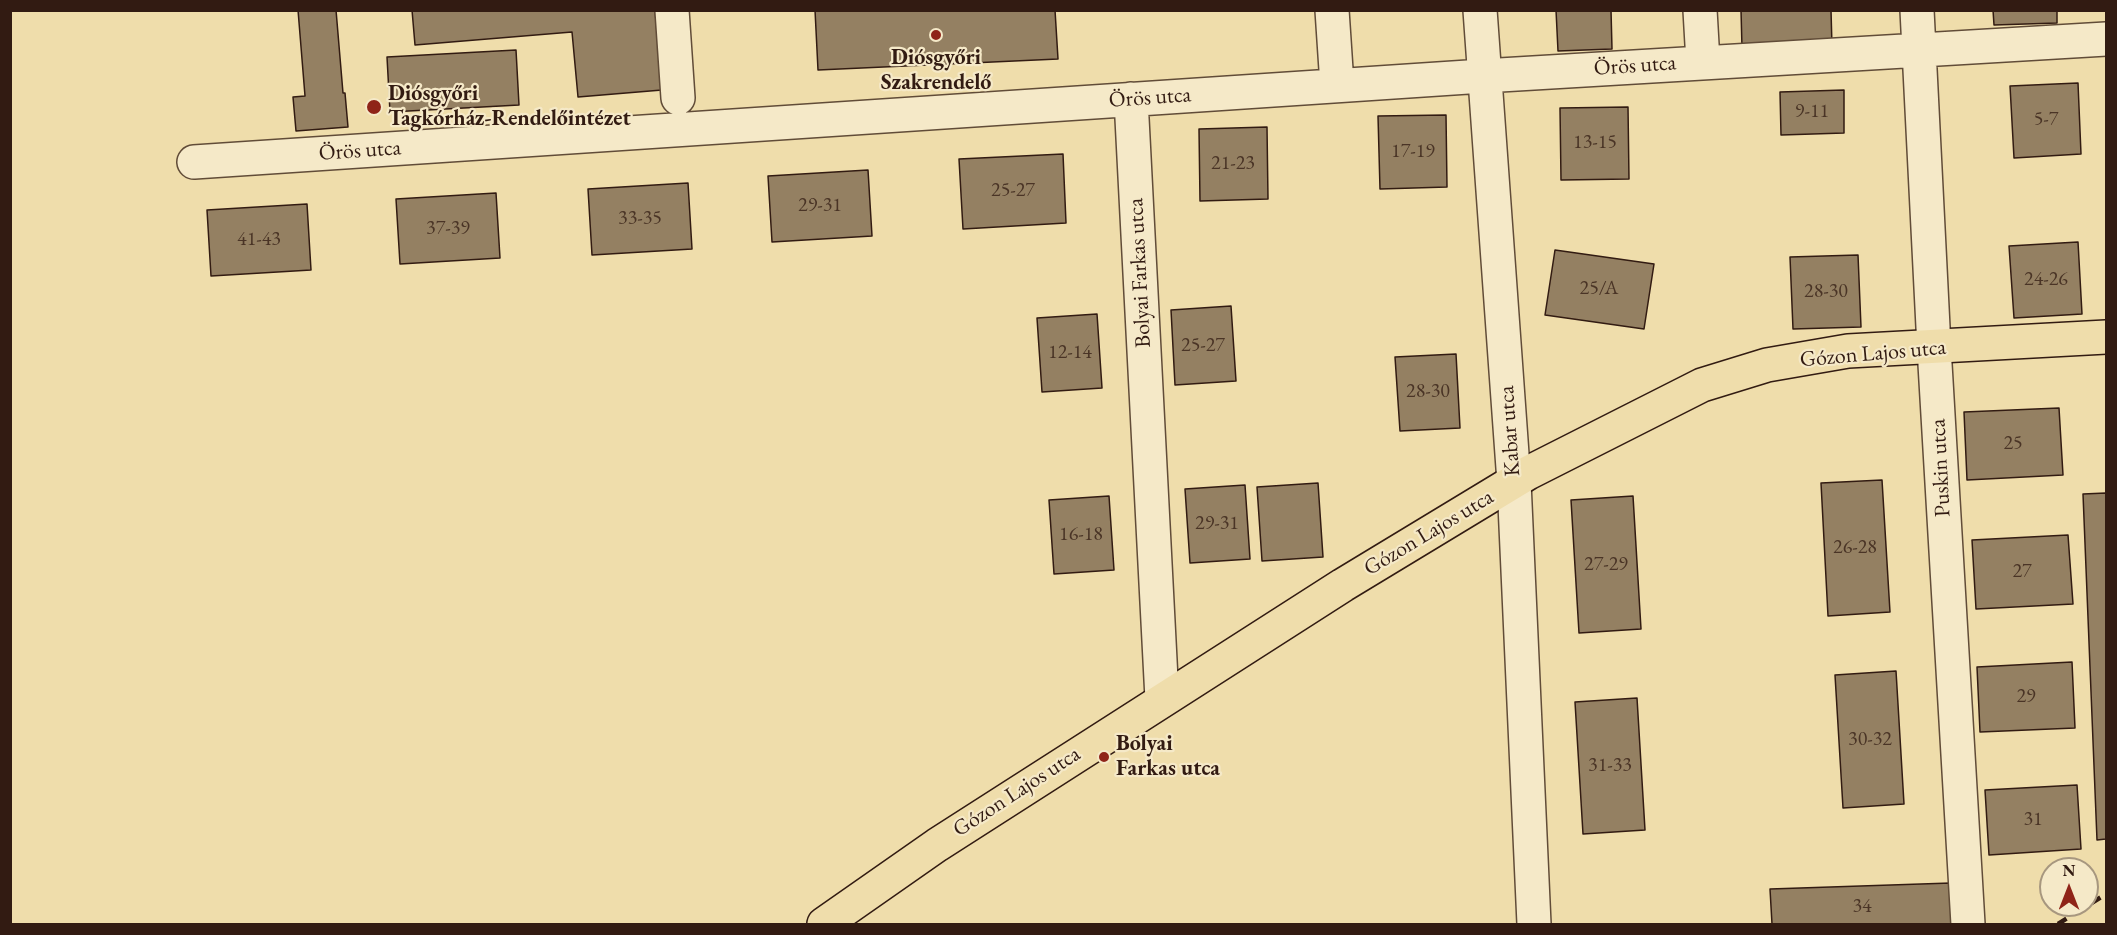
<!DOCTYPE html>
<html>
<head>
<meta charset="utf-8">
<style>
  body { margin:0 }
  #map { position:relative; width:2117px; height:935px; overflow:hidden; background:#efddab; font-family:"EB Garamond",serif }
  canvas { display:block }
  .frame { position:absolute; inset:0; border:12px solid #321b12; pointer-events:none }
  .north { position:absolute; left:2039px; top:857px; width:60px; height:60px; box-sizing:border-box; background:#f5e9c8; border:2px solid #a7977f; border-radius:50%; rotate:0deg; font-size:16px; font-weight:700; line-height:24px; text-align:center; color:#321b12 }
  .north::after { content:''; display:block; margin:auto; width:21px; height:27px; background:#8f2418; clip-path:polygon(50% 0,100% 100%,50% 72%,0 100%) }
</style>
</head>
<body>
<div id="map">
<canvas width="2117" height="935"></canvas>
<div class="frame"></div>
<div class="north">N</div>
</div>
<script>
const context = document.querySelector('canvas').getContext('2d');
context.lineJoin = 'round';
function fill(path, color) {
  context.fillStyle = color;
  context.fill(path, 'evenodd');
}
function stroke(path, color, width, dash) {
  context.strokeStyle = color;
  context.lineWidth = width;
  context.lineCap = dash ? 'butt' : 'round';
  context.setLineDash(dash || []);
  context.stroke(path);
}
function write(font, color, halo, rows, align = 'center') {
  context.font = font + ' "EB Garamond",serif';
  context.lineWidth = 4.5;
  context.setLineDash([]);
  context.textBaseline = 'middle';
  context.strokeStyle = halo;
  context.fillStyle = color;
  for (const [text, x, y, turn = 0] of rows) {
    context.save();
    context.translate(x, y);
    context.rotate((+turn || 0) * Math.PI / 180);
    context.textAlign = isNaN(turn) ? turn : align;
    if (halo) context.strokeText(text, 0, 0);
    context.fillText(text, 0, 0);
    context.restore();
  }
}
const building = new Path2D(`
  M298,10H336L343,93H345L348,127L296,131L293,97L305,96Z
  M412,10H655L662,90L578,97L572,32L415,45Z
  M815,10H1055L1058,59L818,70Z
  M1556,10H1611L1612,49L1558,51Z
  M1741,10H1831L1832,47L1742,48Z
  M1993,10H2057V23L1994,25Z
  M516,50L519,105L390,112L387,57Z
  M2078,83L2081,154L2014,158L2010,86Z
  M1844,90V133L1781,135L1780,92Z
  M1628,107L1629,179L1561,180L1560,108Z
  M1446,115L1447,187L1380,189L1378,116Z
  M1267,127L1268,199L1200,201L1199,129Z
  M1063,154L1066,223L963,229L959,159Z
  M868,170L872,236L772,242L768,176Z
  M688,183L692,249L592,255L588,189Z
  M496,193L500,258L400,264L396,199Z
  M307,204L311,270L211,276L207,210Z
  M2078,242L2082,314L2014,318L2009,246Z
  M1555,250L1654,264L1644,329L1545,315Z
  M1858,255L1861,327L1793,329L1790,257Z
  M1231,306L1236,381L1175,385L1171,310Z
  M1097,314L1102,388L1042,392L1037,318Z
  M1456,354L1460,428L1400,431L1395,357Z
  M2059,408L2063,475L1967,480L1964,412Z
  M1882,480L1890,612L1828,616L1821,483Z
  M1318,483L1323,557L1262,561L1257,487Z
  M1245,485L1250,559L1190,563L1185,489Z
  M2106,493V839L2097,840L2083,494Z
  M1109,496L1114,570L1054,574L1049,500Z
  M1633,496L1641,629L1579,633L1571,500Z
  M2068,535L2073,604L1976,609L1972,540Z
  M2072,662L2075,728L1980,732L1977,667Z
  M1896,671L1904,804L1843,808L1835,675Z
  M1637,698L1645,830L1583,834L1575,702Z
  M2077,785L2081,849L1989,855L1985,790Z
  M1951,883L1953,924H1772L1770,889Z`);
fill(building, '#948062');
stroke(building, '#321b12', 1.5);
const minor = new Path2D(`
  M672,10L678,98
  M1332,10L1337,85
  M1480,10L1514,482L1534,924
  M1700,10L1703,62
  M1917,10L1934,347L1968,924
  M1131,99L1162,699
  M194,162L1483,76L2106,39`);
const major = new Path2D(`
  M824,924L937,845L1343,585L1528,473L1702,385L1767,365L1848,351L2106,337`);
stroke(minor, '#614c38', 36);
stroke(major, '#321b12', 36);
stroke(minor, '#f5e9c8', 33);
stroke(major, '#efddab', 33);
stroke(new Path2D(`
  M2058,924L2106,894`), '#321b12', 4.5, [10, 10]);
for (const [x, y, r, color] of [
  [936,35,6,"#8f2418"],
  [374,107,8,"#8f2418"],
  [1104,757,6,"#8f2418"]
]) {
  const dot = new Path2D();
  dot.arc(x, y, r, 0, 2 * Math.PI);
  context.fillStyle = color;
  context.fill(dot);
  stroke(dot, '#f5e9c8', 2);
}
write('20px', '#4a3426', null, [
  ["9-11",1812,112],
  ["5-7",2046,120],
  ["13-15",1595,143],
  ["17-19",1413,152],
  ["21-23",1233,164],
  ["25-27",1013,191],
  ["29-31",820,206],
  ["33-35",640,219],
  ["37-39",448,229],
  ["41-43",259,240],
  ["24-26",2046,280],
  ["25/A",1599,289],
  ["28-30",1826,292],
  ["25-27",1203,346],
  ["12-14",1070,353],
  ["28-30",1428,392],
  ["25",2013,444],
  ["29-31",1217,524],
  ["16-18",1081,535],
  ["26-28",1855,548],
  ["27-29",1606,565],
  ["27",2022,572],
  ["29",2026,697],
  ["30-32",1870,740],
  ["31-33",1610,766],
  ["31",2033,820],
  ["34",1862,907]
]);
write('bold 22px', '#321b12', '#f5e9c8', [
  ["Diósgyőri",936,58,"center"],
  ["Szakrendelő",936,83,"center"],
  ["Diósgyőri",388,94],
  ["Tagkórház-Rendelőintézet",388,119],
  ["Bolyai",1116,744],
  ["Farkas utca",1116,769]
], 'left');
write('22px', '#321b12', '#f5e9c8', [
  ["Örös utca",1635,66,-4],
  ["Örös utca",1150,98,-4],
  ["Örös utca",360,151,-4],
  ["Bolyai Farkas utca",1140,273,-93],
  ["Gózon Lajos utca",1873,354,-5],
  ["Kabar utca",1510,431,-94],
  ["Puskin utca",1941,468,-93],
  ["Gózon Lajos utca",1429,533,-31],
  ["Gózon Lajos utca",1017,792,-33]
]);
</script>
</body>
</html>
